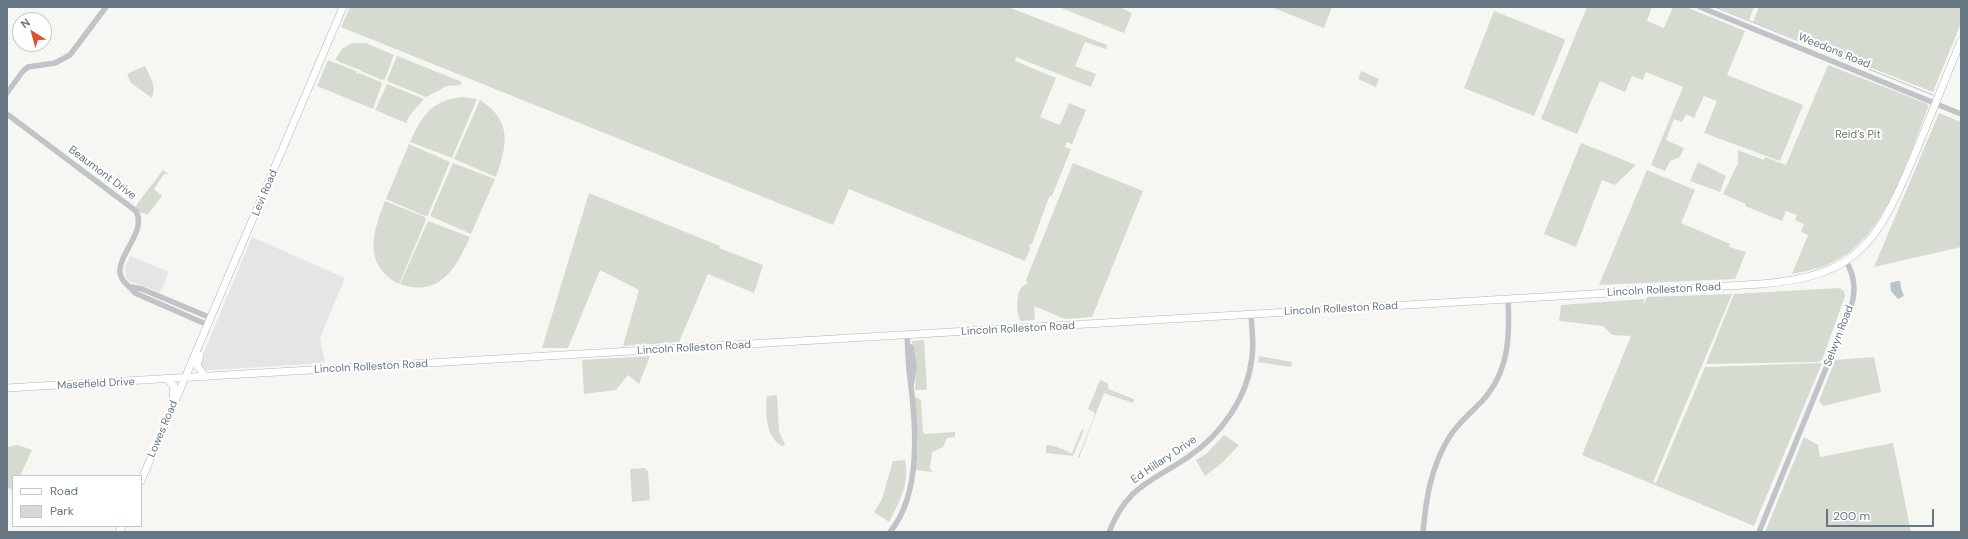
<!DOCTYPE html>
<html>
<head>
<meta charset="utf-8">
<style>
  body { margin:0 }
  #map { position:relative; width:1968px; height:539px; overflow:hidden; background:#f6f6f3; font-family:"DM Sans",sans-serif }
  canvas { display:block }
  .frame { position:absolute; inset:0; border:8px solid #667783; pointer-events:none }
  .legend { position:absolute; left:12px; top:475px; width:130px; height:52px; box-sizing:border-box; background:#fff; border:1px solid #c2c9cd; margin:0; padding:5px 7px; list-style:none; font-size:12px; color:#667783 }
  .legend li { display:flex; align-items:center; gap:8px; height:20px }
  .legend b { width:20px; border:1px solid #c2c9cd }
  .north { position:absolute; left:12px; top:12px; width:40px; height:40px; box-sizing:border-box; background:#fff; border:1px solid #c2c9cd; border-radius:50%; rotate:323deg; font-size:11px; font-weight:700; line-height:16px; text-align:center; color:#667783 }
  .north::after { content:''; display:block; margin:auto; width:14px; height:18px; background:#dd522c; clip-path:polygon(50% 0,100% 100%,50% 72%,0 100%) }
  .scale { position:absolute; left:1826px; top:509px; width:108px; height:18px; box-sizing:border-box; border:2px solid #667783; border-top:0; padding-left:5px; font-size:12px; line-height:14px; white-space:nowrap; color:#667783; -webkit-text-stroke:3px #fff; paint-order:stroke }
</style>
</head>
<body>
<div id="map">
<canvas width="1968" height="539"></canvas>
<div class="frame"></div>
<ul class="legend">
<li><b style="height:5px;background:#fff"></b>Road</li>
<li><b style="height:11px;background:#d6dbd2"></b>Park</li>
</ul>
<div class="north">N</div>
<div class="scale">200 m</div>
</div>
<script>
const context = document.querySelector('canvas').getContext('2d');
context.lineJoin = 'round';
function fill(path, color) {
  context.fillStyle = color;
  context.fill(path, 'evenodd');
}
function stroke(path, color, width, dash) {
  context.strokeStyle = color;
  context.lineWidth = width;
  context.lineCap = dash ? 'butt' : 'round';
  context.setLineDash(dash || []);
  context.stroke(path);
}
function write(font, color, halo, rows, align = 'center') {
  context.font = font + ' "DM Sans",sans-serif';
  context.lineWidth = 4;
  context.setLineDash([]);
  context.textBaseline = 'middle';
  context.strokeStyle = halo;
  context.fillStyle = color;
  for (const [text, x, y, turn = 0] of rows) {
    context.save();
    context.translate(x, y);
    context.rotate((+turn || 0) * Math.PI / 180);
    context.textAlign = isNaN(turn) ? turn : align;
    if (halo) context.strokeText(text, 0, 0);
    context.fillText(text, 0, 0);
    context.restore();
  }
}
fill(new Path2D(`
  M252,237L345,278L320,338L325,363L196,371Z
  M130,256L169,272L160,292L129,281L126,277L125,268Z`), '#e4e5e4');
fill(new Path2D(`
  M350,7H1008L1107,45L1106,49L1085,42L1075,66L1096,74L1091,87L1016,57L1015,61L1056,78L1040,117L1060,125L1069,103L1086,110L1072,144L1067,142L1065,147L1071,149L1052,196L1049,197L1032,244L1029,245L1030,249L1025,261L849,189L833,225L341,27Z
  M1059,7H1120L1132,13L1124,33Z
  M1271,7H1332L1324,28Z
  M1587,7H1652L1647,21L1664,28L1673,7H1686L1745,31L1727,75L1803,105L1780,161L1704,133L1717,101L1704,96L1694,118L1686,114L1682,122L1674,119L1666,140L1684,148L1680,157L1670,161L1665,171L1651,165L1683,87L1646,72L1643,80L1632,76L1625,92L1600,81L1577,134L1541,119Z
  M1718,7H1754L1749,20Z
  M1759,7H1961V23L1933,92L1753,22Z
  M1494,11L1564,39L1565,41L1534,116L1464,88Z
  M352,43H366L394,55L385,79L382,80L361,71L359,69H357L335,60L342,49Z
  M397,56L462,82L460,85L447,86L426,97L389,82L387,80Z
  M328,60L356,71L357,74L359,73L381,82L382,84L373,109L317,86Z
  M1828,65L1925,103L1928,105V108C1908,157 1887,232 1839,259C1824,268 1808,271 1792,274L1808,235L1801,232L1804,224L1795,220L1797,215L1786,211L1782,221L1745,206L1746,204L1723,194L1738,163V150L1764,160L1765,157L1786,165Z
  M145,66C150,78 157,84 152,98L131,83L127,74Z
  M1361,71L1379,79L1376,87L1358,79Z
  M387,84L424,99L410,115L406,123L375,110Z
  M463,97L477,99L452,158L410,142C423,114 432,100 463,97Z
  M480,100C513,121 507,146 496,177L454,159Z
  M1939,113L1961,122V247L1874,267Z
  M1581,143L1636,165L1615,185L1602,180L1576,247L1544,234Z
  M409,144L450,162L428,215L425,216L386,199Z
  M1698,162L1726,176L1720,192L1690,181Z
  M453,163L495,179L471,234L430,216Z
  M1073,163L1143,191L1092,317L1065,319L1034,306L1035,320L1021,321C1016,316 1016,292 1022,287C1024,285 1026,285 1027,283L1026,280Z
  M163,170L168,174H164L154,189L162,196L148,214L140,213L136,207L137,204Z
  M1647,170L1695,190L1681,223L1730,244L1729,247L1746,252L1735,279L1599,285Z
  M589,193L720,246L719,248L763,265L754,293L708,274L679,342L623,346L639,290L600,270L568,348H542Z
  M385,201L425,217L426,220L399,284C362,264 373,232 385,201Z
  M428,221L470,237C456,268 440,298 400,284Z
  M1839,288L1844,291L1845,296L1822,360L1818,362L1706,364L1734,294Z
  M1732,294L1653,482L1656,483L1705,367L1822,363L1754,526L1582,455L1631,336L1612,335L1603,326L1559,321L1561,305L1644,299L1643,306L1647,297Z
  M924,340L927,390H915L916,364L912,341Z
  M650,356L639,384L628,375L616,390L584,394L582,360Z
  M1259,356L1292,362L1291,367L1258,362Z
  M1874,357L1881,392L1823,406L1819,401L1835,360Z
  M1100,380L1108,383V389L1134,399L1133,403L1104,393L1080,455V458L1078,457L1095,415L1094,412L1088,409Z
  M777,395L779,431L785,445L782,446C766,438 765,412 767,396Z
  M912,395L921,400L923,432L925,434L955,432V437L947,438L943,447L932,452L930,468L933,472L916,470L918,446Z
  M1082,429L1084,430L1073,456L1046,453V445L1054,446L1072,453Z
  M1224,435L1239,445L1223,462L1205,476L1196,460L1206,454Z
  M1804,437L1818,445L1820,457L1893,443L1911,532H1765Z
  M18,445L32,450L20,476H13V490L7,487V447Z
  M905,460C910,483 899,503 889,522L874,512L882,499L893,461Z
  M645,468L648,471L650,500L632,502L630,469Z`), '#d6dbd2');
fill(new Path2D(`
  M1897,281H1900L1901,288L1904,296L1898,299L1891,291L1890,283Z`), '#b8c4c8');
stroke(new Path2D(`
  M1715,7L1933,95`), '#b8c4c8', 1);
const major = new Path2D(`
  M200,355L197,366L206,377
  M167,379L174,386L173,398
  M7,388L1761,284C1860,276 1878,241 1914,156C1930,118 1945,79 1961,41
  M141,481L343,7
  M119,532L122,526`);
stroke(major, '#b1b6ba', 8);
stroke(new Path2D(`
  M1700,7L1961,114
  M7,93L23,71L28,67L55,63L70,55L106,7
  M7,114L136,211C147,231 118,254 120,273C121,282 130,286 135,293L208,325
  M132,287L142,289L211,318
  M911,347L914,367L911,386
  M890,532C922,493 916,425 910,378C908,364 908,350 907,335
  M1109,532C1128,485 1150,483 1188,457C1221,435 1248,397 1252,357C1254,343 1252,329 1251,315
  M1423,532C1426,498 1431,466 1450,436C1459,422 1472,412 1483,400C1509,371 1510,336 1508,299
  M1759,532L1851,307C1856,291 1855,276 1846,261`), '#c0c4c7', 5.5);
stroke(major, '#fff', 7);
write('11px', '#667783', '#fff', [
  ["Weedons Road",1834,51,22],
  ["Beaumont Drive",102,173,37],
  ["Levi Road",265,193,-67],
  ["Lincoln Rolleston Road",1664,290,-3],
  ["Lincoln Rolleston Road",1341,309,-3],
  ["Lincoln Rolleston Road",1018,329,-3],
  ["Selwyn Road",1839,336,-69],
  ["Lincoln Rolleston Road",694,348,-3],
  ["Lincoln Rolleston Road",371,367,-3],
  ["Masefield Drive",96,384,-3],
  ["Lowes Road",163,429,-67],
  ["Ed Hillary Drive",1164,460,-34]
]);
write('11px', '#697a65', '#fff', [
  ["Reid’s Pit",1858,135]
]);
</script>
</body>
</html>
